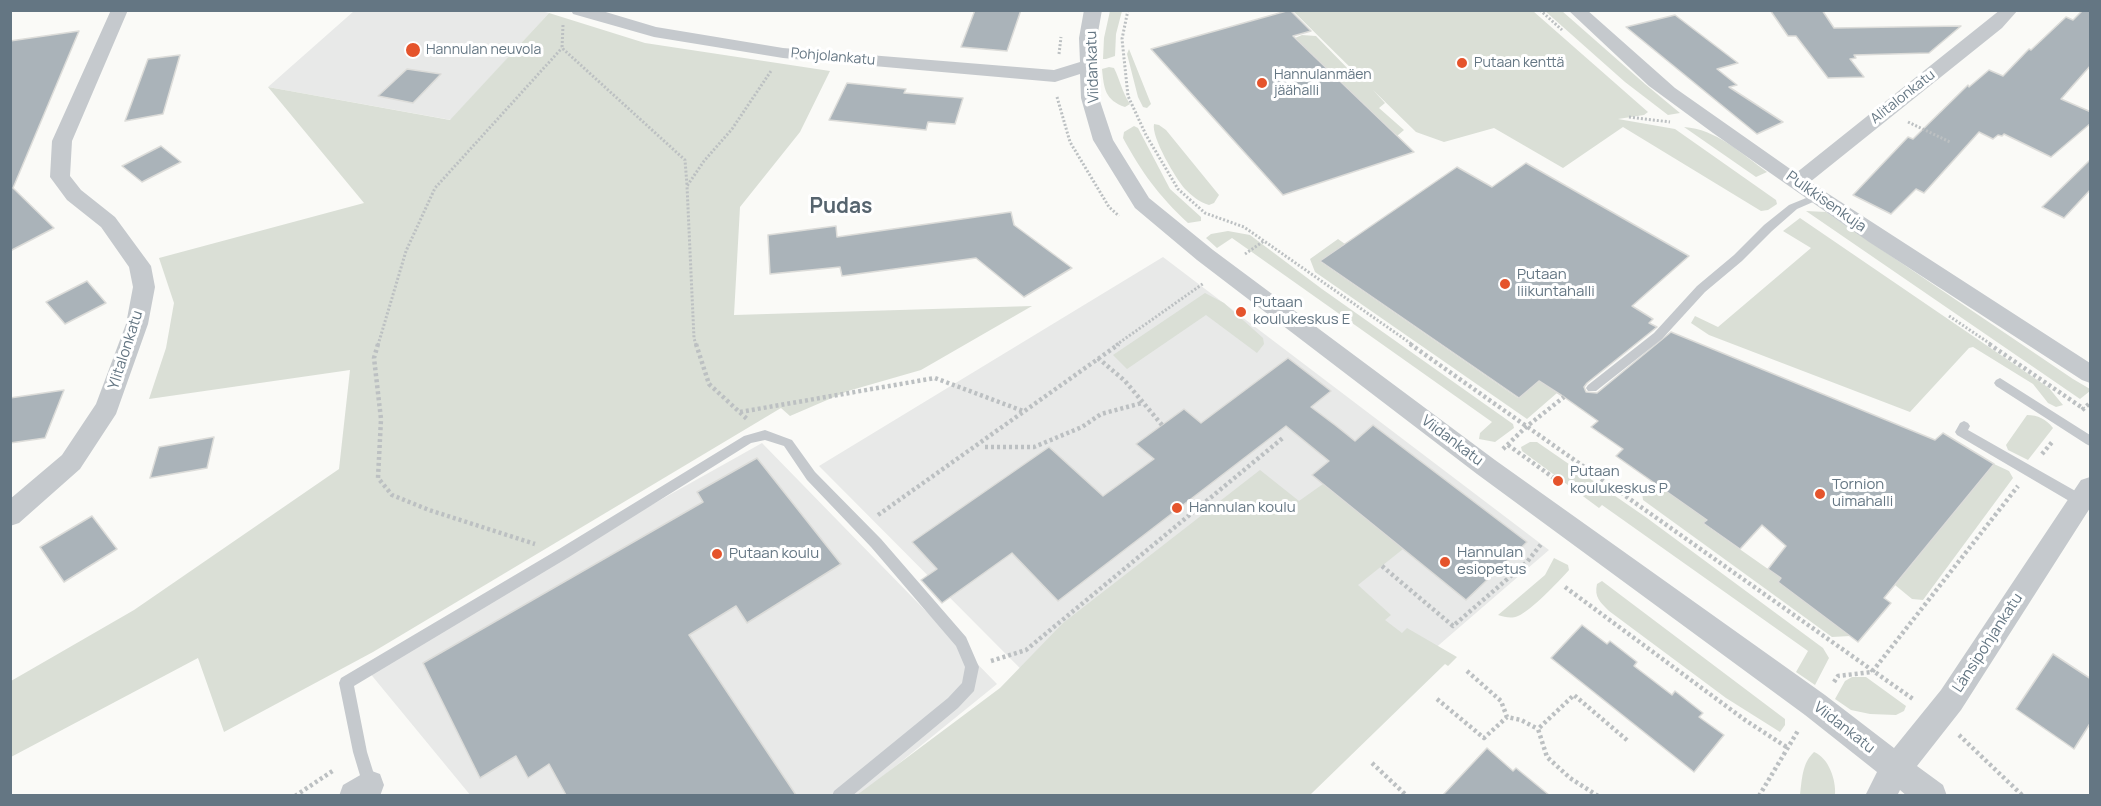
<!DOCTYPE html>
<html>
<head>
<meta charset="utf-8">
<style>
  body { margin:0 }
  #map { position:relative; width:2101px; height:806px; overflow:hidden; background:#fafaf7; font-family:Manrope,sans-serif }
  canvas { display:block }
  .frame { position:absolute; inset:0; border:12px solid #647683; pointer-events:none }
</style>
</head>
<body>
<div id="map">
<canvas width="2101" height="806"></canvas>
<div class="frame"></div>
</div>
<script>
const context = document.querySelector('canvas').getContext('2d');
context.lineJoin = 'round';
function fill(path, color) {
  context.fillStyle = color;
  context.fill(path, 'evenodd');
}
function stroke(path, color, width, dash) {
  context.strokeStyle = color;
  context.lineWidth = width;
  context.lineCap = dash ? 'butt' : 'round';
  context.setLineDash(dash || []);
  context.stroke(path);
}
function write(font, color, halo, rows, align = 'center') {
  context.font = font + ' Manrope,sans-serif';
  context.lineWidth = 6;
  context.setLineDash([]);
  context.textBaseline = 'middle';
  context.strokeStyle = halo;
  context.fillStyle = color;
  for (const [text, x, y, turn = 0] of rows) {
    context.save();
    context.translate(x, y);
    context.rotate((+turn || 0) * Math.PI / 180);
    context.textAlign = isNaN(turn) ? turn : align;
    if (halo) context.strokeText(text, 0, 0);
    context.fillText(text, 0, 0);
    context.restore();
  }
}
fill(new Path2D(`
  M537,10L549,13L451,120L268,87L354,11Z
  M1163,257L1549,550L1265,795H1146L819,466Z
  M762,443L997,684L860,795L471,796L364,666Z`), '#e8e9e8');
fill(new Path2D(`
  M1110,11H1122L1116,34L1115,56L1106,59H1103L1104,38Z
  M1293,11H1533L1648,112L1644,115L1618,119L1675,129L1776,200L1777,204L1768,210L1761,211L1623,127L1563,168L1494,128L1444,142L1416,132L1373,90L1385,103L1379,108L1404,130L1397,136L1295,38L1302,35L1316,36L1353,74L1362,79Z
  M1545,11H1562L1645,84L1680,113L1668,115L1625,82Z
  M549,13L645,43L830,71L800,132L740,207L734,315L1032,306L921,370L848,391L790,416L781,408L373,652L224,732L198,658L11,757V681L134,610L339,469L350,370L149,399L166,348L174,303L159,258L364,203L268,87L450,120Z
  M1129,49L1151,104L1147,108L1143,107L1138,97L1127,54Z
  M1109,67L1114,68C1120,80 1122,92 1130,104L1125,107C1105,100 1104,89 1102,69Z
  M1154,124L1159,125L1166,130L1219,195L1214,203L1209,205C1199,202 1192,196 1185,189C1176,179 1151,137 1154,124Z
  M1134,126L1138,128L1170,189L1201,217V221L1188,223C1159,196 1142,173 1123,138L1124,132Z
  M1684,127C1716,129 1742,154 1767,172L1756,177Z
  M1806,211L1826,212L2073,379L2090,389V391L2080,399Z
  M1800,218L2049,388L2063,405L2056,407L2048,403L2033,384L1973,347L1969,348L1910,412L1709,335L1691,323L1695,316L1718,327L1811,248L1783,231Z
  M1228,231L1250,235L1322,289L1513,424L1514,428L1495,442L1479,439L1480,433L1492,422L1232,238L1217,248L1206,238L1211,234Z
  M1338,239L1345,244L1321,262L1518,398L1539,381L1557,393L1527,419L1315,272L1310,259Z
  M1205,293L1224,303L1263,338L1264,344L1257,353L1206,315L1127,369L1113,355Z
  M2027,415C2038,415 2046,419 2053,428L2028,460L2008,450L2006,445Z
  M1530,442H1537L1647,518L1823,648L1829,658L1815,685L1796,672L1808,651L1602,505L1599,508L1522,451L1521,447Z
  M1994,464L2009,471L2013,478L1923,600L1912,599L1895,585Z
  M1260,470L1299,501L1323,484L1403,549L1358,585L1391,615L1385,620L1402,633L1407,628L1457,657L1448,666L1445,664L1310,795H857L1000,688L1063,623Z
  M1653,482L1715,513L1704,524L1768,569L1791,566L1778,582L1850,636L1832,637L1643,500L1642,492Z
  M1554,558L1568,565L1569,570C1558,582 1532,610 1518,616C1511,619 1505,617 1498,615L1545,575Z
  M1602,581L1785,719V725L1780,732L1726,698L1609,611C1600,602 1594,597 1597,584Z
  M1852,677H1866L1906,706L1904,711L1896,715L1870,714L1851,710L1835,699L1845,681Z
  M1814,752C1829,758 1836,780 1835,795H1800C1802,780 1802,763 1814,752Z`), '#dadfd6');
const building = new Path2D(`
  M975,10H1021L1007,51L961,47Z
  M1290,10L1311,31L1293,36L1414,152L1283,195L1151,49Z
  M1770,10H1822L1834,28L1961,26L1929,53L1854,55L1856,58L1850,59L1864,77L1828,78L1796,36H1788Z
  M2083,10H2091V65L2061,99L2091,112V123L2051,157L2004,134L2002,136L1998,135L1993,139L1979,132L1924,193L1916,189L1891,214L1853,195L1908,137L1913,139L1968,85L1969,87L1989,70L2003,76L2029,49L2031,50L2066,17L2073,20Z
  M1675,15L1738,63L1717,69L1737,85L1729,87L1783,122L1757,134L1626,27Z
  M79,31L13,188L54,228L10,251V41Z
  M180,55L163,114L125,121L148,59Z
  M407,69L441,74L413,103L378,96Z
  M847,83L906,89L904,93L963,98L955,124L928,122L926,130L829,120Z
  M161,146L181,162L142,182L122,166Z
  M2091,159V189L2064,218L2042,207Z
  M1526,163L1689,256L1632,306L1653,319L1649,323L1657,327L1587,383L1584,387L1586,392L1597,393L1671,332L1935,440L1943,433L1994,464L1884,598L1891,603L1858,642L1778,582L1781,578L1768,569L1786,546L1762,525L1740,549L1703,523L1707,520L1616,456L1623,449L1591,427L1598,421L1564,397L1539,381L1519,398L1320,261L1457,167L1492,187Z
  M1011,212L1014,225L1072,268L1024,297L976,258L842,276L840,267L770,274L768,235L836,226L837,237Z
  M87,281L106,303L65,324L46,302Z
  M1288,358L1331,391L1311,407L1335,425L1355,441L1373,425L1527,542L1466,600L1312,475L1329,461L1286,426L1058,601L1012,553L942,603L921,580L937,569L912,542L1049,447L1103,496L1154,459L1136,444L1184,409L1201,423Z
  M64,390L45,438L10,443V398Z
  M214,437L207,468L150,478L159,447Z
  M757,458L841,564L747,623L736,606L689,635L796,795H566L549,764L528,778L516,756L480,778L423,663L703,502L697,492Z
  M92,516L117,549L64,582L40,547Z
  M1582,625L1607,644L1610,641L1637,662L1634,666L1672,695L1675,691L1703,713L1699,717L1724,735L1694,772L1551,658Z
  M2053,654L2091,679V722L2074,749L2016,709Z
  M1487,748L1513,771L1516,768L1549,795H1443Z`);
fill(building, '#aab3b9');
stroke(building, '#dcdcd9', 1.5);
stroke(new Path2D(`
  M1128,10L1122,39L1128,96L1146,135L1178,189L1205,213L1244,227L1413,345
  M1540,10L1562,30
  M563,25L562,48L685,160L687,185
  M1059,54L1061,37
  M1057,97L1070,142L1109,207L1119,216
  M1629,117L1670,122
  M1908,122L1950,142
  M1245,254L1264,241
  M1949,316L1992,345
  M378,345L406,251L435,188L562,48
  M696,345L694,338L687,186L704,161L732,129L771,71
  M1116,345L1204,283`), '#bcc0c2', 3, [2, 2]);
stroke(new Path2D(`
  M378,344L374,358L381,419L378,478L392,495L429,510L535,544
  M696,344L709,384L747,419
  M1410,344L1913,699
  M1989,344L2084,409
  M1098,358L1125,381L1162,425
  M2082,410L2090,403
  M740,412L935,378L1023,411
  M1508,445L1558,481
  M985,447H1034L1082,427L1101,414L1142,403
  M1503,449L1526,427L1564,397
  M2042,454L2053,441
  M878,515L1119,344
  M1382,566L1453,626L1527,562L1542,543
  M1565,587L1745,720L1788,748
  M991,661L1026,650L1284,437
  M1467,671L1501,701L1507,717L1521,720L1538,729
  M1834,682L1838,676L1872,672L2018,486
  M1437,699L1484,738L1507,717
  M1959,735L2023,796
  M1372,763L1407,796
  M295,796L334,770
  M1598,796L1570,778L1547,757L1538,729L1574,695L1628,741
  M1759,796L1799,729`), '#bcc0c2', 4.5, [3, 3]);
fill(new Path2D(`
  M1816,194L1820,195L1821,197L1820,199L1797,209L1772,231L1742,261L1705,292L1662,339L1596,391H1588L1586,388L1588,385L1654,333L1697,286L1734,255L1764,225L1789,205Z
  M2000,378L2090,435V446L2086,444L1996,386L1994,383L1996,380Z
  M1964,421L1968,423L1970,426L1968,430L2086,497L2087,501L2086,505L2081,506L2076,505L1957,435L1955,432L1960,423Z
  M765,430L792,440L815,472L881,539L966,637L979,667L974,691L958,708L852,796H832L834,791L948,698L962,683L965,667L956,646L871,547L807,480L784,446L765,440L751,443L569,557L354,686L367,752L378,787L375,792L370,795L365,792L353,752L339,683L341,678L559,549L744,436Z`), '#c5c9cd');
fill(new Path2D(`
  M111,10H128L72,141L70,176L81,190L115,217L151,266L155,287L148,324L116,414L80,469L19,523L10,526V499L62,455L96,404L126,324L133,287L129,267L101,227L67,200L50,177L52,141Z
  M571,10H599L656,27L783,48L1054,70L1080,62L1079,38L1084,10H1102L1097,38L1099,98L1113,140L1149,198L1213,250L1495,460L1825,695L1894,748L1941,690L2081,480L2090,477V508L1961,710L1917,766L1943,785L1947,796H1907L1900,790L1897,796H1865L1877,772L1805,715L1477,474L1197,260L1135,208L1093,140L1081,98L1080,74L1055,82L783,58L654,37L573,14Z
  M1568,10H1587L1675,88L1796,173L2000,10H2018L2002,28L1810,182L2090,363V383L2082,380L1869,242L1713,133L1649,86Z
  M369,770L380,774L384,785L380,796H339L343,785Z`), '#c5c9cd');
for (const [x, y, r, color] of [
  [413,50,8,"#e5542c"],
  [1462,63,6,"#e5542c"],
  [1262,83,6,"#e5542c"],
  [1505,284,6,"#e5542c"],
  [1241,312,6,"#e5542c"],
  [1558,481,6,"#e5542c"],
  [1820,494,6,"#e5542c"],
  [1177,508,6,"#e5542c"],
  [717,554,6,"#e5542c"],
  [1445,562,6,"#e5542c"]
]) {
  const dot = new Path2D();
  dot.arc(x, y, r, 0, 2 * Math.PI);
  context.fillStyle = color;
  context.fill(dot);
  stroke(dot, '#fff', 2);
}
write('14px', '#647683', '#fff', [
  ["Hannulan neuvola",426,50],
  ["Putaan kenttä",1474,63],
  ["Hannulanmäen",1274,75],
  ["jäähalli",1274,91]
], 'left');
write('14px', '#647683', '#fff', [
  ["Pohjolankatu",833,57,5],
  ["Alitalonkatu",1903,97,-38]
]);
write('15px', '#647683', '#fff', [
  ["Viidankatu",1093,67,-92],
  ["Pulkkisenkuja",1826,202,35],
  ["Ylitalonkatu",126,350,-72],
  ["Viidankatu",1452,441,37],
  ["Länsipohjankatu",1988,643,-57],
  ["Viidankatu",1844,728,38]
]);
write('15px', '#647683', '#fff', [
  ["Putaan",1517,275],
  ["liikuntahalli",1517,292],
  ["Putaan",1253,303],
  ["koulukeskus E",1253,320],
  ["Putaan",1570,472],
  ["koulukeskus P",1570,489],
  ["Tornion",1832,485],
  ["uimahalli",1832,502],
  ["Hannulan koulu",1189,508],
  ["Hannulan",1457,553],
  ["esiopetus",1457,570],
  ["Putaan koulu",729,554]
], 'left');
write('bold 21px', '#56646e', '#fff', [
  ["Pudas",841,207]
]);
</script>
</body>
</html>
